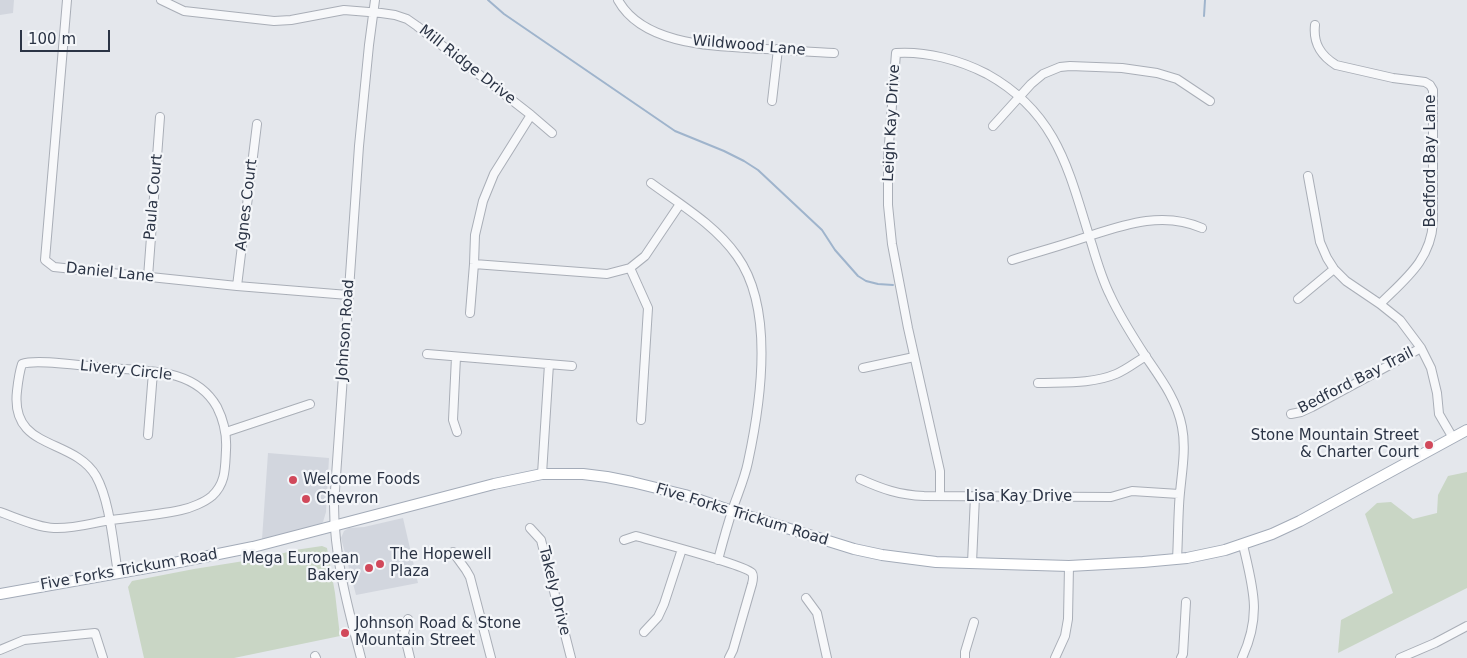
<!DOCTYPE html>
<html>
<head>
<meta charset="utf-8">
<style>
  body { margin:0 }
  #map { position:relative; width:1467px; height:658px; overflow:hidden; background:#e4e7ec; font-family:"DejaVu Sans",sans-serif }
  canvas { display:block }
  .scale { position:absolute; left:20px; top:30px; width:90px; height:22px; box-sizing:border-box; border:2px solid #2b3445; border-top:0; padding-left:6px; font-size:15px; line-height:18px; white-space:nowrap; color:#2b3445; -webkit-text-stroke:4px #f4f6f9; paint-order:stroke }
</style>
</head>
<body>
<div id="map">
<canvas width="1467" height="658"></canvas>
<div class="scale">100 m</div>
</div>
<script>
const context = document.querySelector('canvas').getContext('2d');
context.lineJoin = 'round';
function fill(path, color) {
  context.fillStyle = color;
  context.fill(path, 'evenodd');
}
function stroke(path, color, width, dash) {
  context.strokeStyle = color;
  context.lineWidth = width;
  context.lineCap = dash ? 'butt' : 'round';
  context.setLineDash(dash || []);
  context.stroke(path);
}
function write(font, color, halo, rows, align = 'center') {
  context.font = font + ' "DejaVu Sans",sans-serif';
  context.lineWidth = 4.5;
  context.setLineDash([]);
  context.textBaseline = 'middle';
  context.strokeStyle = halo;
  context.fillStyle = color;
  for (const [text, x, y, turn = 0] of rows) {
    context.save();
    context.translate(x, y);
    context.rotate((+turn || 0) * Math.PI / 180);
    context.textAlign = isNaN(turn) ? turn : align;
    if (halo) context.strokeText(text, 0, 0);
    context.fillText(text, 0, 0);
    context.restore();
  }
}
fill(new Path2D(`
  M0,0H14L13,13L0,15Z
  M268,453L329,458L326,512L323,522L320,524L297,531L262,539Z
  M403,518L418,583L356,595L341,538L344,531L349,528L364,527Z`), '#d2d6de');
fill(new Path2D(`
  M1467,472V588L1338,653L1341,620L1393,593L1365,514L1377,503L1391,502L1413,519L1437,513L1438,495L1448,476Z
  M322,546L327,548L335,593L340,636L234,658H144L128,587L132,581L194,569L269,557L295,550Z`), '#c9d6c5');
stroke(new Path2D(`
  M488,0L504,14L675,131L724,151L744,161L758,170L822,230L835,250L858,276L866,281L878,284L893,285
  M1204,16L1205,0`), '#9fb4cc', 2);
const minor = new Path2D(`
  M67,0L45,260L54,267L237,286L348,295
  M161,0L184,11L274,21L291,20L344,10L381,13L395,15L407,19L417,26L531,115L552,133
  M618,0C644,47 719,46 765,49C788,50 811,52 834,53
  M1315,25C1313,43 1320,55 1336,65L1393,78L1425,82L1430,85L1433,90V222C1431,260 1405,279 1380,304
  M772,101L778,49
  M993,126L1031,84L1043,74L1060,67L1070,66L1122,68L1157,73L1177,79L1210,101
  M1308,176L1320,242L1327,258L1334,269L1346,281L1380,304L1400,320L1421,348L1431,368L1437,393L1439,414L1453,438
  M651,183C681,205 715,225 737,256C775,309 761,402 748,462C745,477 739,491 734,505C728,523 723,541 718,560
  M1012,260C1037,252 1064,245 1089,236C1126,224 1164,211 1202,228
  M474,264L607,274L630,268L645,256L680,204
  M630,268L648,308L641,420
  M148,277L160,117
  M237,286L257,124
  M1298,299L1334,269
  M470,313L474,264L475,235L483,201L494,174L531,115
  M427,354L572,366
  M456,357L453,420L457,432
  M863,368L914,357
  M1038,383C1064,382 1092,384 1116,374C1126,370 1136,362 1146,356
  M1291,414L1301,412L1312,407L1421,348
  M226,432L310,404
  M148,435L153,372
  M542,474L549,364
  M860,479C882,489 899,495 924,496L1111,497L1132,491L1179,494
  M940,496V471L908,328L892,244L888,205V157L896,53C926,51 960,60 987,74C1059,114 1069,173 1092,245C1097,262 1102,279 1110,295C1120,317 1133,337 1146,357C1161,379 1177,400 1182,427C1187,452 1180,481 1179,506C1178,524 1178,542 1177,559
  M0,512C17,518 36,527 54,528C73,529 92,523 110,520C134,517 158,515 181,510C191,508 205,502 212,496C226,483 225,468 226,450C227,434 224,421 217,407C195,368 147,371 108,368C89,367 37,358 22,364C19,373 18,382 17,391C10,451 73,437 96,476C110,501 113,544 118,573
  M530,528L541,540L571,658
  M624,540L636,536C653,541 745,565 752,573C754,576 753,580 752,584L733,650L729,658
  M453,552L466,570L470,577L491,658
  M972,563L975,496
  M806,598L817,613L827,658
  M408,619L404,633L410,658
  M644,632L658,617L664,604L682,549
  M0,650L24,640L95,633L103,658
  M315,656L316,658
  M361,658C348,608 334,557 334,505L359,146L369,45L375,0
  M965,658V652L974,622
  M1055,658L1065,636L1068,619L1069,566
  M1181,658L1183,654L1186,602
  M1242,658C1262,615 1253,588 1243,545
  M1400,658L1435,643L1467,626`);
const major = new Path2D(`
  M0,594L169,564L253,547L494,484L542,474H583L607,477L632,482L685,495L732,511L854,549L882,555L936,562L1069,566L1143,562L1187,558L1225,550L1272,534L1300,521L1467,430`);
stroke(minor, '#a9aeb7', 10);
stroke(major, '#a3abb8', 12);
stroke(minor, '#f7f8fa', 8);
stroke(major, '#fff', 10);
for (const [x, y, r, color] of [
  [1429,445,5,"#d1495b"],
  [293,480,5,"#d1495b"],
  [306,499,5,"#d1495b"],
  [380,564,5,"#d1495b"],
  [369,568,5,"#d1495b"],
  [345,633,5,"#d1495b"]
]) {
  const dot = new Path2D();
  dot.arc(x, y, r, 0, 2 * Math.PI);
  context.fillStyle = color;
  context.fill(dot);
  stroke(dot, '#f4f6f9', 2);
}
write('15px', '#2b3445', '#f4f6f9', [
  ["Wildwood Lane",749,46,5],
  ["Mill Ridge Drive",467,65,38],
  ["Leigh Kay Drive",892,123,-87],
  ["Bedford Bay Lane",1431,161,-90],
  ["Paula Court",154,197,-85],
  ["Agnes Court",247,205,-83],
  ["Daniel Lane",110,273,6],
  ["Johnson Road",346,330,-86],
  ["Livery Circle",126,371,6],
  ["Bedford Bay Trail",1356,381,-27],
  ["Lisa Kay Drive",1019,497],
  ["Five Forks Trickum Road",742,515,17],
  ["Five Forks Trickum Road",129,570,-10],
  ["Takely Drive",554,591,76]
]);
write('15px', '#2b3445', '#f4f6f9', [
  ["Stone Mountain Street",1419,436,"right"],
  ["& Charter Court",1419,453,"right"],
  ["Welcome Foods",303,480],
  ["Chevron",316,499],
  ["The Hopewell",390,555],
  ["Plaza",390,572],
  ["Mega European",359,559,"right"],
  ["Bakery",359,576,"right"],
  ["Johnson Road & Stone",355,624],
  ["Mountain Street",355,641]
], 'left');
</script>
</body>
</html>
